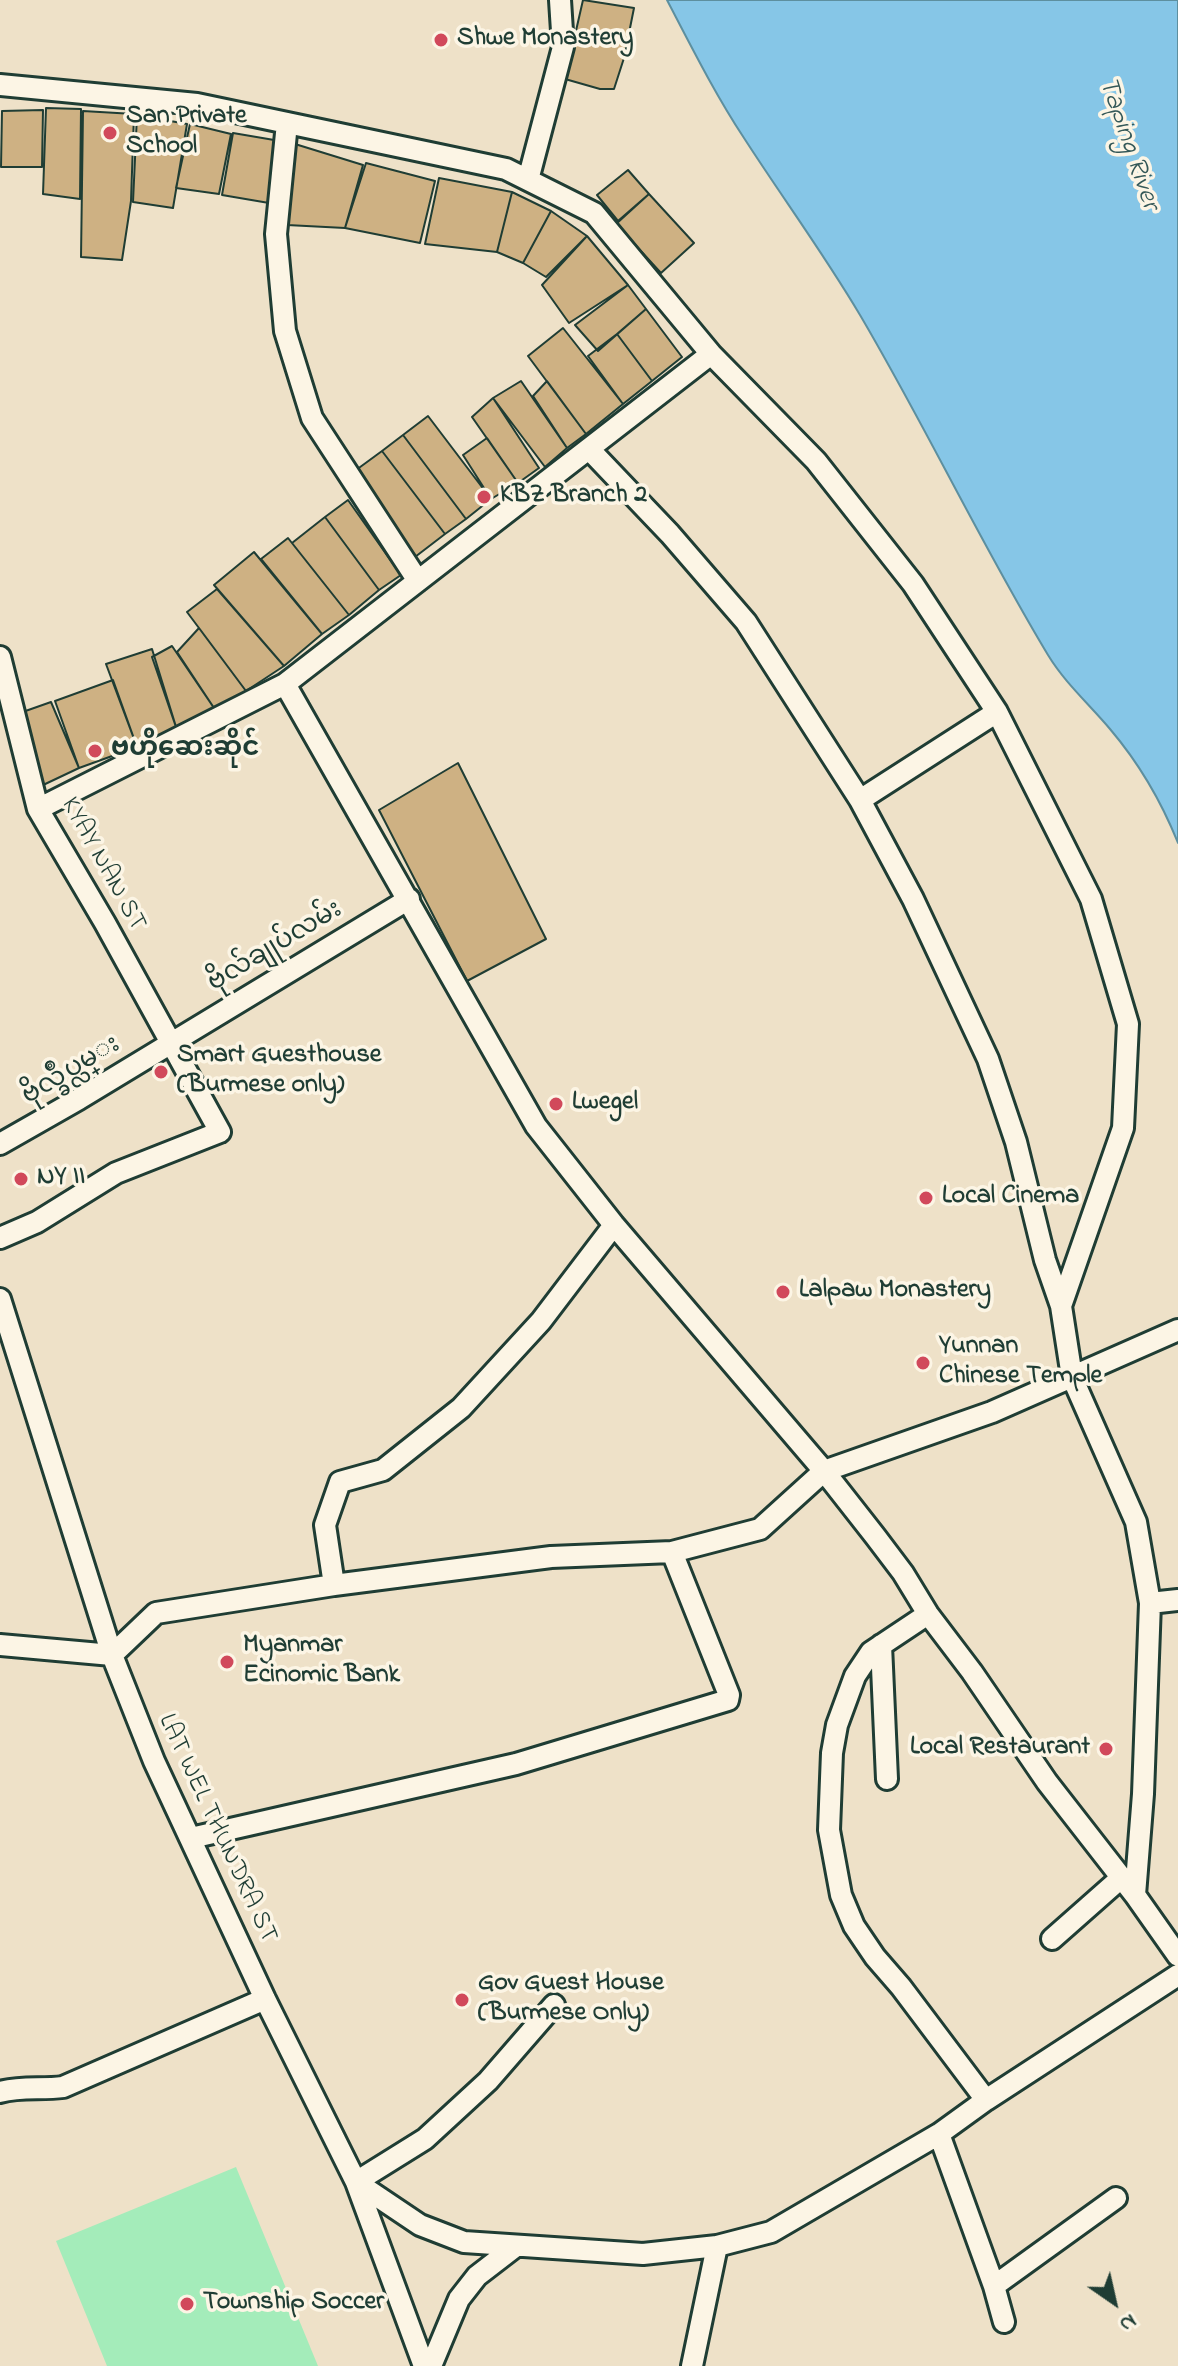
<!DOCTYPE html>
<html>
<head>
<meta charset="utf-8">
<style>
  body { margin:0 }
  #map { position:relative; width:1178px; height:2366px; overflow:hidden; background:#eee1c8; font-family:"Indie Flower",sans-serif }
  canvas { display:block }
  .north { position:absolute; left:1074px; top:2262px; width:80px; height:80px; -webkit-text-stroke:6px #fcf5e5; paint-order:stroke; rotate:146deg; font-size:22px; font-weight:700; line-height:32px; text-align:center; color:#1f3d34 }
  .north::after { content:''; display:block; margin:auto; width:28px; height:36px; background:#1f3d34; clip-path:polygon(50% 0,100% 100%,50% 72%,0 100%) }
</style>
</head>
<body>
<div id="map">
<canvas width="1178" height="2366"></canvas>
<div class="north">N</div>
</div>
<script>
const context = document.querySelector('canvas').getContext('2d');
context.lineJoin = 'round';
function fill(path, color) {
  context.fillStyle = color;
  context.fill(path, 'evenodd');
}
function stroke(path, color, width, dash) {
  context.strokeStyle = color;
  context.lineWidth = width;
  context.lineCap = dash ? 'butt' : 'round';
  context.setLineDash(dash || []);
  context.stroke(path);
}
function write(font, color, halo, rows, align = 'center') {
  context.font = font + ' "Indie Flower","Noto Sans Myanmar",sans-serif';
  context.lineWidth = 7;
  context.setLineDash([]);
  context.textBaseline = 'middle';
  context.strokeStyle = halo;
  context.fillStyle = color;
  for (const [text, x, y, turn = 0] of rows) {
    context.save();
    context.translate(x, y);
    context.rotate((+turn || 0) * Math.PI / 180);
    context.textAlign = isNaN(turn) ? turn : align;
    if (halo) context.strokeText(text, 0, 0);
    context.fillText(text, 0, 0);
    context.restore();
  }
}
fill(new Path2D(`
  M236,2167L318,2366H107L56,2241Z`), '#a4ecba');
const water = new Path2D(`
  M667,0H1178V843C1162,803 1138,762 1110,729C1089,704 1065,683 1048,655C981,544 926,427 860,315C824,254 782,197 744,138C715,94 691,46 667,0Z`);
fill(water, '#86c6e7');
stroke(water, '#5d8f9f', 2);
const building = new Path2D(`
  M583,0L634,8L624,58L614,89H600L565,79Z
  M46,108L81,109L80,199L43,194Z
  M43,110L42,167H1L2,111Z
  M83,111L134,114L131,201L122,260L81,257Z
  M137,115L187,124L173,208L133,202Z
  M190,124L231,134L219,194L176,188Z
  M233,133L280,141L269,203L222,195Z
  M295,144L363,165L345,228L287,225Z
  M366,163L435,181L420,243L345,228Z
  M628,170L649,194L618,221L597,195Z
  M439,178L512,192L497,252L425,244Z
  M512,192L551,211L523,263L497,252Z
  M649,194L694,243L661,273L616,224Z
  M551,211L587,236L546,277L523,263Z
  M587,236L628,285L569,323L542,285Z
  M628,285L646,309L598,351L575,325Z
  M646,309L682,357L652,381L617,334Z
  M563,328L623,404L586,434L528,356Z
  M617,334L652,381L623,404L588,356Z
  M521,381L567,448L545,467L493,398Z
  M547,381L586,434L567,448L533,396Z
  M493,398L539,468L518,483L472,417Z
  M428,416L491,499L466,519L403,435Z
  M403,435L466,519L445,534L382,451Z
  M487,438L518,483L491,499L463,455Z
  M382,451L445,534L415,557L352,473Z
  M348,500L401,575L379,590L325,517Z
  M325,517L379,590L349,615L292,543Z
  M288,538L349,615L322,634L261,559Z
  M254,552L322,634L284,666L214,585Z
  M217,589L284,666L246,691L187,612Z
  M199,628L246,691L216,711L177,652Z
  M172,646L216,711L177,730L152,657Z
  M152,649L177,730L137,747L106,664Z
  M113,680L137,747L79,768L55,701Z
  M51,702L79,768L41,786L17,714Z
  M458,763L546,939L467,981L379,810Z`);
fill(building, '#ceb183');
stroke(building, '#1f3d34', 2);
const minor = new Path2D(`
  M0,85L197,104L506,169L594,213L711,354
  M287,123L276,234L285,331L312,418L418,581
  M528,180L563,47L560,0
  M589,449L670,534L746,622L860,800L913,899L988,1059L1016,1142L1045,1260L1061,1306
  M0,657L38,809L105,923L220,1132L116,1173L37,1222L0,1238
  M285,684L536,1126L614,1225L824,1471L875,1536L903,1573L928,1614L972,1672L1047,1782L1135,1895L1178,1956
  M860,800L997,712
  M38,809L285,684L711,354L816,461L913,584L997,712L1091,899L1128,1024L1123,1128L1061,1306L1072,1377L1136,1522L1150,1603L1143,1794L1135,1895
  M0,1144L79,1099L409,899
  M0,1299L112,1655L154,1761L265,1999L356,2182L424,2366
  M334,1585L325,1525L340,1482L383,1470L461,1408L541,1321L614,1225
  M1150,1603L1178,1600
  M928,1614L871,1652L855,1676L837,1725L832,1753L829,1830L841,1895L854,1926L875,1957L901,1987L986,2100
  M0,1645L112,1655
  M881,1645L887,1779
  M112,1655L156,1613L334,1585L551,1557L672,1552L760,1529L824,1471L992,1412L1178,1330
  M191,1838L516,1764L728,1700L729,1695L672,1552
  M1052,1939L1121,1878
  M554,2005L488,2081L425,2139L356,2182L420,2225L464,2242L643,2254L717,2246L771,2232L939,2134L986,2100L1178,1975
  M0,2092C21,2086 42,2090 63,2087L265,1999
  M939,2134L994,2286L1004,2322
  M994,2286L1116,2198
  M431,2366L459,2299L477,2276L516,2246
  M692,2366L717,2246`);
stroke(minor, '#1f3d34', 26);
stroke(minor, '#fcf5e5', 20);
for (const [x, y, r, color] of [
  [441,40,8,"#d1495b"],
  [110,133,8,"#d1495b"],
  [484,497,8,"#d1495b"],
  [95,751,8,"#d1495b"],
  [161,1072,8,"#d1495b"],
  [556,1104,8,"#d1495b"],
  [21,1179,8,"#d1495b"],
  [926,1198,8,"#d1495b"],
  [783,1292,8,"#d1495b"],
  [923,1363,8,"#d1495b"],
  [227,1662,8,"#d1495b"],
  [1106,1749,8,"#d1495b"],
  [462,2000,8,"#d1495b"],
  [187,2304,8,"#d1495b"]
]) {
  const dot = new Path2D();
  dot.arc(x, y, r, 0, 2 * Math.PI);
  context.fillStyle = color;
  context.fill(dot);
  stroke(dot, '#fcf5e5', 3);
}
write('bold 26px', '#1f3d34', '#fcf5e5', [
  ["Shwe Monastery",457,40],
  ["San Private",126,118],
  ["School",126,148],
  ["KBZ Branch 2",500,497],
  ["ဗဟိုဆေးဆိုင်",111,751],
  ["Smart Guesthouse",177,1057],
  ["(Burmese only)",177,1087],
  ["Lwegel",572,1104],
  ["NY II",37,1179],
  ["Local Cinema",942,1198],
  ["Lalpaw Monastery",799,1292],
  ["Yunnan",939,1348],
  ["Chinese Temple",939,1378],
  ["Myanmar",243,1647],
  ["Ecinomic Bank",243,1677],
  ["Local Restaurant",1090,1749,"right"],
  ["Gov Guest House",478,1985],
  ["(Burmese Only)",478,2015],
  ["Township Soccer",203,2304]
], 'left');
write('26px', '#1f3d34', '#fcf5e5', [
  ["KYAY NAN ST",102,865,61],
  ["ဗိုလ်ချုပ်လမ်း",276,948,-31],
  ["ဗိုလ္ခ်ဳပ္လမ္း",72,1072,-31],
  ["LAT WEL THUNDRA ST",216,1829,65]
]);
write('italic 28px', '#345858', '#fcf5e5', [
  ["Taping River",1127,144,71]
]);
</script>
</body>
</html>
